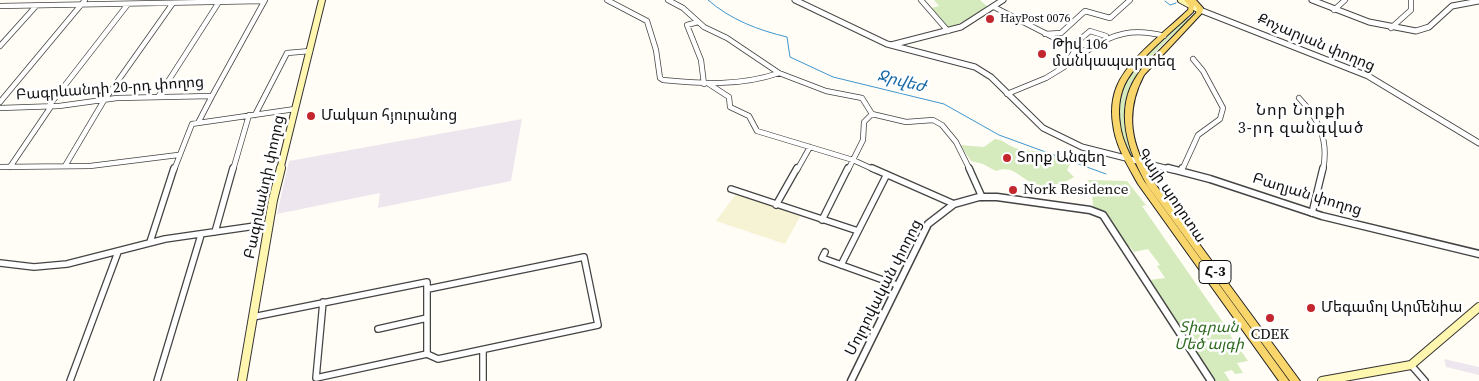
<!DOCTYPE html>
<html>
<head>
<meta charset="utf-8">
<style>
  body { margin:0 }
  canvas { display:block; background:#fffdf5 }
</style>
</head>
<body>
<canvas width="1479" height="381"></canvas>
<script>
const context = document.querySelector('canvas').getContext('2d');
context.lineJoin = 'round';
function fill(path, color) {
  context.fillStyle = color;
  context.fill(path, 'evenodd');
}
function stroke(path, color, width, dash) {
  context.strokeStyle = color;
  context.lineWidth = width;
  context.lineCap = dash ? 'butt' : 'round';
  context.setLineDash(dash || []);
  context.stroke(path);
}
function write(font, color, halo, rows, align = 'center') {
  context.font = font + ' "Source Serif 4","Noto Sans Armenian",serif';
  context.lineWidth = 5;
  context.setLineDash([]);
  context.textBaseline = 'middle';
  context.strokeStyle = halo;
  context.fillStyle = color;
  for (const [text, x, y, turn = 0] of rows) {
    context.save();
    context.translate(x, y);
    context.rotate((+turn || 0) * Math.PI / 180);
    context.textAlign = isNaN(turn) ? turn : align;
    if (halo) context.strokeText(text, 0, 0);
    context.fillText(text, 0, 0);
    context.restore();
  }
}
fill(new Path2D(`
  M522,119L511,181L378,208L380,193L277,214L289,161Z
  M1444,359L1479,367V375L1446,367Z`), '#eee6ef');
fill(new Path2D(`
  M736,194L801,215L785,244L716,221Z`), '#f6f3d4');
fill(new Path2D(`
  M934,0H980L988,7L969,19L949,28L931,8L939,6Z
  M1187,18L1190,19C1163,45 1123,75 1124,116C1124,128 1129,142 1132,154H1128C1125,141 1120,129 1118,116C1113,73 1160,43 1187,18Z
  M995,139C1004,140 1006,144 1013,147C1030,154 1051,148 1065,160H1069L1071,163L1067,170L1074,177C1063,184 1045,189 1032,183C1018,176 1012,165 996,171L983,164L971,161L960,145L984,147Z
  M1087,180L1127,181L1146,205L1142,206L1231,334L1230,335L1248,361L1237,363L1243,373L1235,374L1232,370L1224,372L1230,381H1215L1149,280L1165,278L1157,266L1160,265L1148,249L1134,252L1130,247H1128L1110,218L1093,206L1092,194L1097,190Z`), '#d5ebbd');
stroke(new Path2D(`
  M708,0C731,20 758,30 787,37L790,57L833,77L944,104L999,135L1106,174
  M1165,1L1170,5L1176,3`), '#3f96cf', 1);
const minorFar1 = new Path2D(`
  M607,0L647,21L656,50L660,78L663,80C703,84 741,86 779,73
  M668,0L683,8L704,27L727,38L779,73L826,91L862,98L872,114
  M921,0L948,31
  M0,6L264,1
  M994,7L1076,49
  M1334,10L1345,0
  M698,22L687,25L701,60L704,84
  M1391,28L1411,10V0
  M1045,34L1061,33L1085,11L1110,18L1130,0
  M0,46L36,6
  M1071,47L1090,31L1106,36
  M709,84L729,97L730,107L749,116L757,131L853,160L875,170
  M1007,94L1046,78L1064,67L1076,49L1087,51C1112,33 1134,28 1164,36
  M212,96L265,0
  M158,97L219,2
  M1299,98C1319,119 1329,140 1323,170
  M0,102L85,0
  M0,108L59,106L117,98L212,96L198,123L295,109
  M255,115L287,53L310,51
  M65,166L103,102L173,3
  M0,167L90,166L178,155
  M10,167L50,108L48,107L128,4
  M174,170L192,124L198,123
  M233,170L249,115
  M797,170L810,147
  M848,170L863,140L864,122L872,114L906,122L933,120L942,125L956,142L970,170
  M1182,170L1198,135L1220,119L1223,108L1203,71L1193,59`);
const minor = new Path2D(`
  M872,168L954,204
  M969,168L982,197
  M1181,171L1182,168
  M731,189L858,231
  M776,205L797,168
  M1312,213L1323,168
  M822,220L848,168
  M215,232L233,168
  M150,242L174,168
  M825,252L822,258L897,285
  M0,263L34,267L67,264L165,239L269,224
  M841,265L886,176
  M323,302L316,378L427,354L438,359L598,325L584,257L428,289
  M253,317L427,282V354
  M378,329L427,318
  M483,351V381
  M1411,365L1425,381
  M70,381L118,252
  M157,381L201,235`);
const tertiaryFar1 = new Path2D(`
  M795,0L887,44L975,67L991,77L1043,128L1082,147L1173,170
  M1312,0L1369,22L1416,31L1429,27L1452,6L1479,1
  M1200,10L1368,76L1479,143
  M891,45L961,27L1003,0`);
const tertiary = new Path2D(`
  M1168,168L1210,179L1322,216L1479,254
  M851,381L928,224L954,204L979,197H997L1090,210L1103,215L1211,381`);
const secondaryFar1 = new Path2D(`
  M1181,0L1200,10
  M280,170L322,0`);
const secondary = new Path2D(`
  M242,381L273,200L281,168
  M1322,381L1411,365L1479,307`);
const primary = new Path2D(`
  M1184,0H1196L1203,8L1202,13L1144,75C1124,113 1131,145 1153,181L1300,381H1290L1147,185C1128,151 1113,109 1138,74C1143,66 1150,60 1156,54C1170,40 1183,26 1196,13L1197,8L1194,5L1193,12C1173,31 1135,61 1124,86C1119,98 1118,111 1120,124C1122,144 1135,163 1144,181L1289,381H1279L1138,184C1128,166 1115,145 1113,124C1111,111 1112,98 1117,86C1128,59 1167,30 1188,10L1189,6Z`);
stroke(minorFar1, '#444', 6);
stroke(minor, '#444', 8);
stroke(tertiaryFar1, '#444', 7);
stroke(tertiary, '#444', 9);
stroke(secondaryFar1, '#333', 8);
stroke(secondary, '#333', 10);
stroke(primary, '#222', 2);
stroke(minorFar1, '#fff', 4.5);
stroke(minor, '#fff', 5.5);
stroke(tertiaryFar1, '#fff', 5);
stroke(tertiary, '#fff', 6);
stroke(secondaryFar1, '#fff6b0', 6);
stroke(secondary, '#fff6b0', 8);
fill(primary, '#f9d66b');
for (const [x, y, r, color] of [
  [990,19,5,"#c4262e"],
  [1042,54,5,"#c4262e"],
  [311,116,5,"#c4262e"],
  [1007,158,5,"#c4262e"],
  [1013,190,5,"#c4262e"],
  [1311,308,5,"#c4262e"],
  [1270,318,5,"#c4262e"]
]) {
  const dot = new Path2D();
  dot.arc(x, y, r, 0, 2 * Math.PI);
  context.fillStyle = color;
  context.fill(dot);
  stroke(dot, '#fff', 2);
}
write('12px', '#111', '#fff', [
  ["HayPost 0076",1000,19]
], 'left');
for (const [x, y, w] of [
  [1215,272,32]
]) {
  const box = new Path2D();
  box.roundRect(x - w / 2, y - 11.5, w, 23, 4);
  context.fillStyle = '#fff';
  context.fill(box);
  stroke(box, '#111', 1);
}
write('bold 14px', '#111', null, [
  ["Հ-3",1215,272]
]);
write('15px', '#111', '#fff', [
  ["Քոչարյան փողոց",1316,43,23],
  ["Բագրևանդի 20-րդ փողոց",110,89,-4],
  ["Բագրևանդի փողոց",265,187,-78],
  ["Բաղյան փողոց",1307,195,17],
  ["Գայի պողոտա",1171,196,56],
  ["Մոլդովական փողոց",884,288,-63]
]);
write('15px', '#111', '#fff', [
  ["Թիվ 106",1052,45],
  ["մանկապարտեզ",1052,62],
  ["Մակաո հյուրանոց",321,116],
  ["Տորք Անգեղ",1017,158],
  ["Nork Residence",1023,190],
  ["Մեգամոլ Արմենիա",1321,308],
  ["CDEK",1270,335,"center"]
], 'left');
write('italic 15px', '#2f6b1f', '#fff', [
  ["Տիգրան",1209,328],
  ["Մեծ այգի",1209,345]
]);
write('italic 16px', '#1768a6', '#fff', [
  ["Ջրվեժ",901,82,14]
]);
context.letterSpacing = '1px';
write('16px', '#111', '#fff', [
  ["Նոր Նորքի",1301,111],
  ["3-րդ զանգված",1301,129]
]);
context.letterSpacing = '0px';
</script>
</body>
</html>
